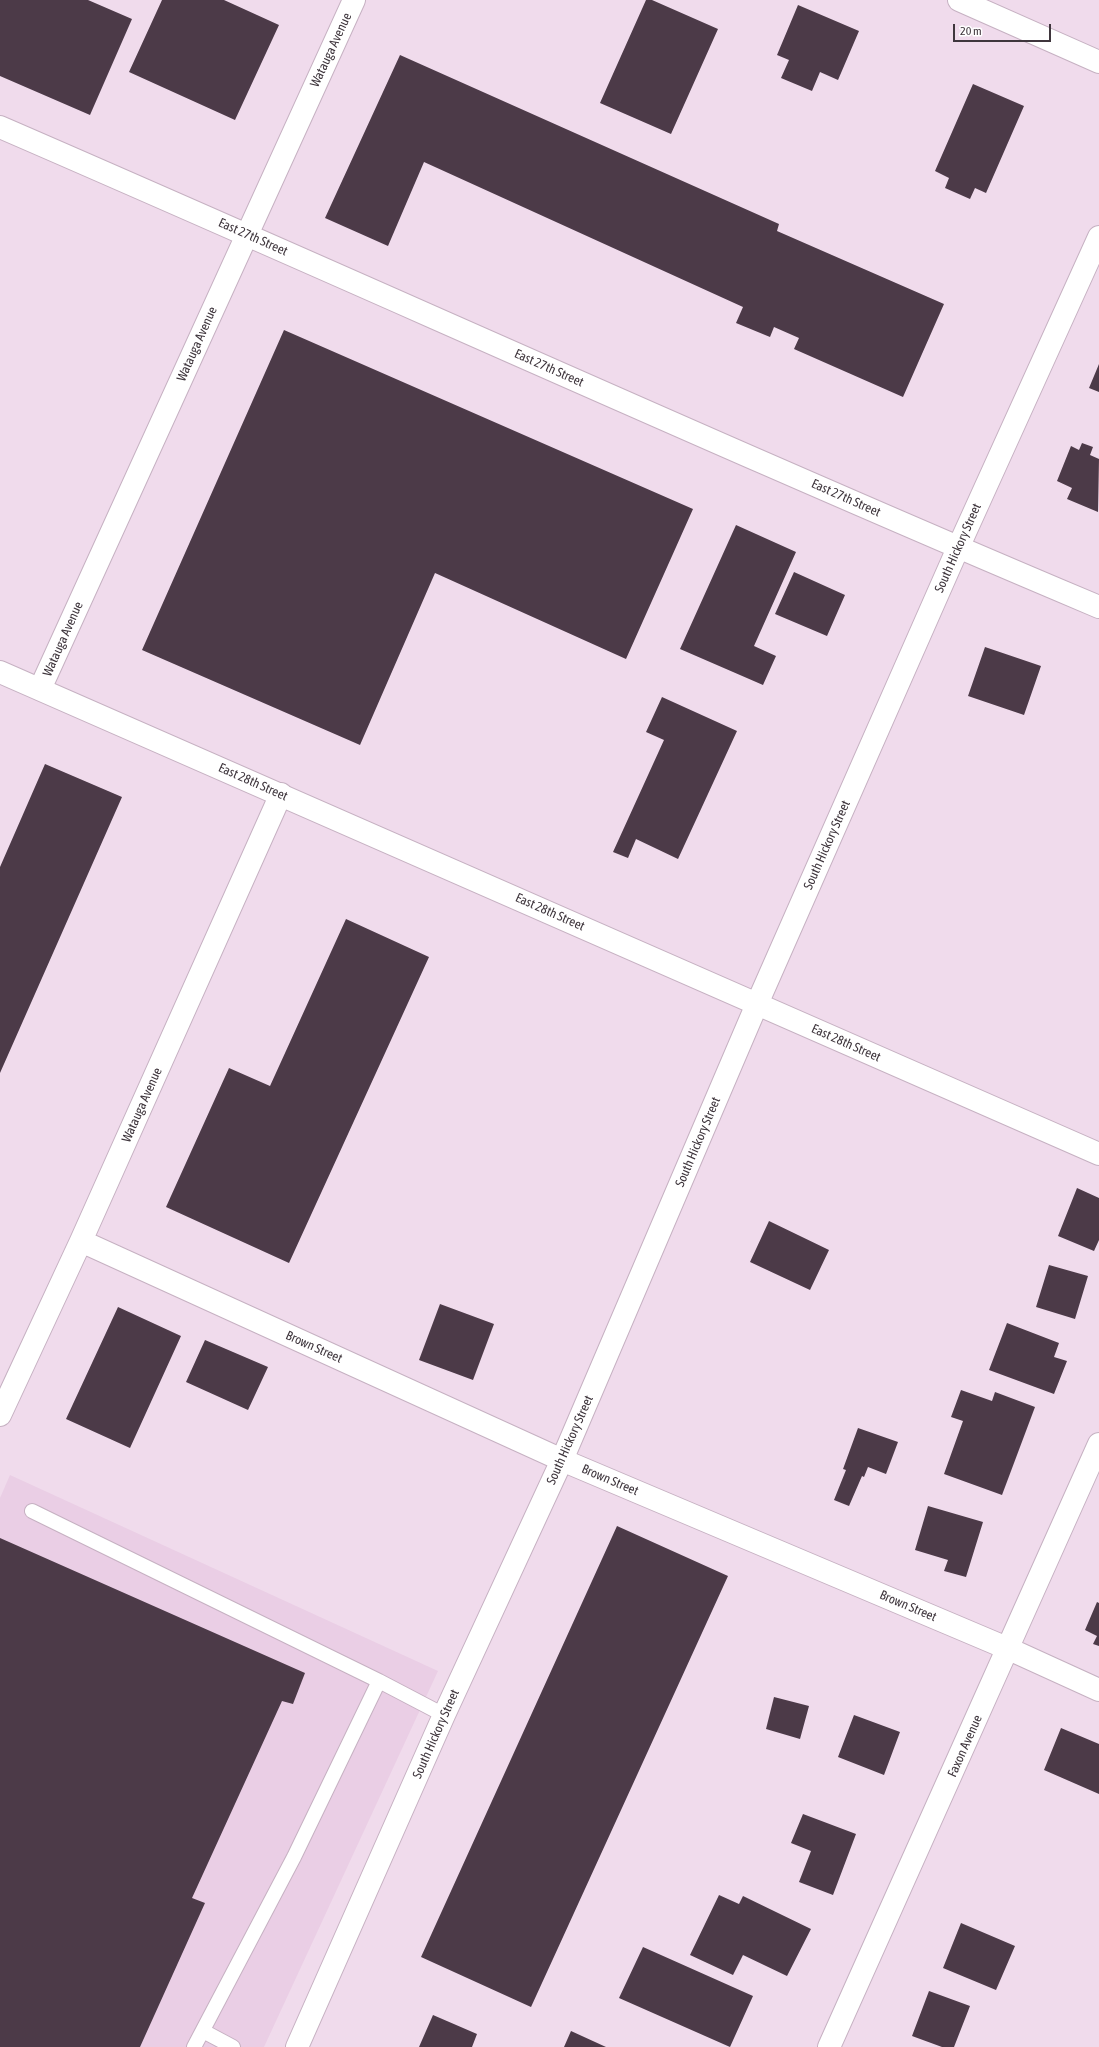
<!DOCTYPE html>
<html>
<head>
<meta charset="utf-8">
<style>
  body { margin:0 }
  #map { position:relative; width:1099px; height:2047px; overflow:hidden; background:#f0dbec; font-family:"Asap Condensed",sans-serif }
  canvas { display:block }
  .scale { position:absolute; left:953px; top:24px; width:98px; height:18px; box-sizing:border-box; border:2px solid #3f363d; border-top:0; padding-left:5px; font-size:12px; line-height:14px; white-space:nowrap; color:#3f363d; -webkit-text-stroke:3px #fff; paint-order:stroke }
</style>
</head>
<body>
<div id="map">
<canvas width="1099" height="2047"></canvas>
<div class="scale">20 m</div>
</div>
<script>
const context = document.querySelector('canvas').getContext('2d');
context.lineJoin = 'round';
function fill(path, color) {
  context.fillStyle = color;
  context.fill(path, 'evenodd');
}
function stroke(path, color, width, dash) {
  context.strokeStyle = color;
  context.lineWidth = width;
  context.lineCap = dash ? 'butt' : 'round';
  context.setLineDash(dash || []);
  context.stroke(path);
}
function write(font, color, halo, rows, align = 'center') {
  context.font = font + ' "Asap Condensed",sans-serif';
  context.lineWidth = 4;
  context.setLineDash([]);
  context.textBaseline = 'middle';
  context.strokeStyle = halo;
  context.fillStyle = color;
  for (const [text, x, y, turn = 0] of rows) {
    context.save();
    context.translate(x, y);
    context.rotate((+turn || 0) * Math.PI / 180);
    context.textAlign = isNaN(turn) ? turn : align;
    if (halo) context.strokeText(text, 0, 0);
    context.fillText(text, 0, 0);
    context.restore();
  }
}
fill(new Path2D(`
  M10,1475L438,1671L264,2047H0V1498Z`), '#eacee5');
fill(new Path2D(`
  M0,0H88L132,19L90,115L0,76Z
  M162,0H224L279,25L235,120L129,72Z
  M646,0H652L718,29L671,134L600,103Z
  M798,5L859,31L838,80L820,72L812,91L781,78L789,60L777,55Z
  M400,55L779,224L777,231L944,304L903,397L794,349L799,338L774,327L770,337L736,323L743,307L424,162L388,246L325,218Z
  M973,84L1024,106L986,193L975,188L970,199L945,188L949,178L935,171Z
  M284,330L693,509L626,659L435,573L360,745L142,650Z
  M1099,364V392L1089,388Z
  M1082,443L1093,447L1090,455L1099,459L1098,512L1067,499L1072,488L1057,481L1071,446L1079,450Z
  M736,525L796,552L754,646L776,656L763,685L680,649Z
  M794,572L845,595L827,636L775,614Z
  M985,647L1041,666L1024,715L968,696Z
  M662,697L737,731L678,859L636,839L628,858L613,852L664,740L646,732Z
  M45,764L122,797L0,1073V867Z
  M346,919L429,957L289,1263L166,1207L229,1068L270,1086Z
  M1077,1188L1099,1198V1240L1094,1251L1058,1236Z
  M769,1221L829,1250L810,1290L750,1262Z
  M1049,1265L1088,1276L1075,1319L1036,1307Z
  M440,1304L494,1324L473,1380L419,1360Z
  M118,1307L181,1336L130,1448L66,1419Z
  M1007,1323L1059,1343L1054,1357L1067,1361L1054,1394L989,1370Z
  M205,1340L268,1367L248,1410L186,1382Z
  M961,1390L992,1401L995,1392L1035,1407L1002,1495L944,1474L963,1421L951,1417Z
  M858,1428L898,1442L886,1474L868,1467L864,1477L862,1476L849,1506L834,1500L846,1470L843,1469Z
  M928,1506L983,1522L966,1577L944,1571L948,1560L915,1550Z
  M617,1526L728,1576L531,2007L421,1957Z
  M0,1538L305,1673L293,1704L282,1701L192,1898L205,1903L140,2047H0Z
  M1097,1602L1099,1603V1646L1093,1644L1097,1636L1085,1630Z
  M774,1697L809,1706L800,1739L766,1729Z
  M854,1715L900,1732L884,1775L838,1757Z
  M1061,1728L1099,1744V1794L1044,1770Z
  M803,1814L856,1834L833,1895L799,1882L811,1851L791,1843Z
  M719,1895L739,1904L743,1896L811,1929L787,1976L743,1955L733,1975L690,1955Z
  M961,1923L1015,1946L996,1990L943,1968Z
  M643,1947L753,1996L730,2047L619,1998Z
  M929,1991L970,2006L954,2047H942L912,2036Z
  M433,2015L477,2034L472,2047H419Z
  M571,2031L606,2047H564Z`), '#4c3a48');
const service = new Path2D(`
  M32,1511L379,1681
  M203,2031L233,2047
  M194,2047L294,1857L379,1681L444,1715`);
const minor = new Path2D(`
  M959,0L1099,62
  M0,127C367,286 731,452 1099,607
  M40,689L354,0
  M81,1241L562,1460L1009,1649L1099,1690
  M0,1415L81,1241L281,794
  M829,2047L1099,1444`);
const tertiary = new Path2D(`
  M0,672L1099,1154
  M297,2047L444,1715L562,1460L757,1004L958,548L1099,237`);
stroke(service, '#c6b1c2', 16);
stroke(minor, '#c6b1c2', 24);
stroke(tertiary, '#c6b1c2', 24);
stroke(service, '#fff', 14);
stroke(minor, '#fff', 22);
stroke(tertiary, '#fff', 22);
write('13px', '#3f363d', '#fff', [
  ["Watauga Avenue",331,50,-65],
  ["East 27th Street",253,237,24],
  ["Watauga Avenue",197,344,-66],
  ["East 27th Street",549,368,24],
  ["East 27th Street",846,498,24],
  ["South Hickory Street",958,548,-66],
  ["Watauga Avenue",63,639,-66],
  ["East 28th Street",253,782,24],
  ["South Hickory Street",827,845,-66],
  ["East 28th Street",550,912,24],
  ["East 28th Street",846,1043,24],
  ["Watauga Avenue",142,1105,-66],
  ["South Hickory Street",698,1142,-67],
  ["Brown Street",314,1347,24],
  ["South Hickory Street",570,1440,-66],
  ["Brown Street",610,1480,23],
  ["Brown Street",908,1606,23],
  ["South Hickory Street",436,1734,-66],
  ["Faxon Avenue",965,1746,-66]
]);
</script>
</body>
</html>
